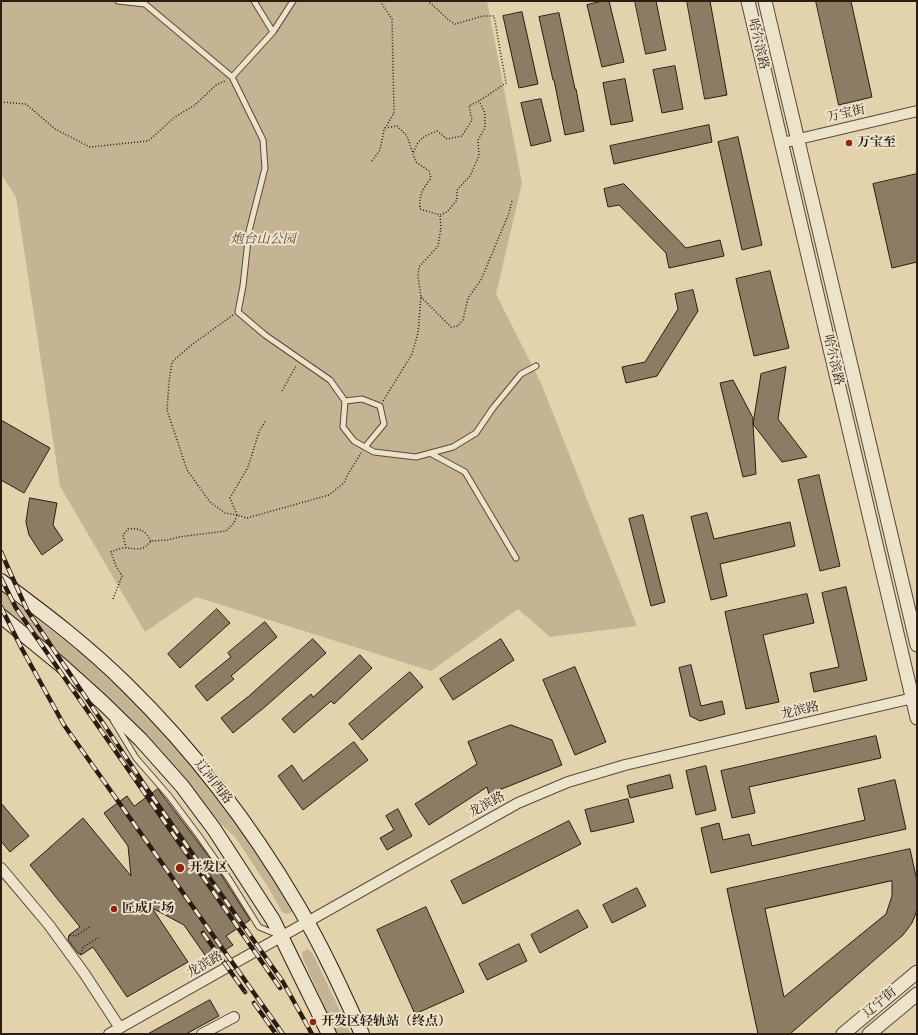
<!DOCTYPE html>
<html>
<head>
<meta charset="utf-8">
<style>
  body { margin:0 }
  #map { position:relative; width:918px; height:1035px; overflow:hidden; background:#e3d3ad; font-family:"IM FELL French Canon",serif }
  canvas { display:block }
  .frame { position:absolute; inset:0; border:2px solid #2b1d13; pointer-events:none }
</style>
</head>
<body>
<div id="map">
<canvas width="918" height="1035"></canvas>
<div class="frame"></div>
</div>
<script>
const context = document.querySelector('canvas').getContext('2d');
context.lineJoin = 'round';
function fill(path, color) {
  context.fillStyle = color;
  context.fill(path, 'evenodd');
}
function stroke(path, color, width, dash) {
  context.strokeStyle = color;
  context.lineWidth = width;
  context.lineCap = dash ? 'butt' : 'round';
  context.setLineDash(dash || []);
  context.stroke(path);
}
function write(font, color, halo, rows, align = 'center') {
  context.font = font + ' "IM FELL French Canon","Noto Serif SC",serif';
  context.lineWidth = 4;
  context.setLineDash([]);
  context.textBaseline = 'middle';
  context.strokeStyle = halo;
  context.fillStyle = color;
  for (const [text, x, y, turn = 0] of rows) {
    context.save();
    context.translate(x, y);
    context.rotate((+turn || 0) * Math.PI / 180);
    context.textAlign = isNaN(turn) ? turn : align;
    if (halo) context.strokeText(text, 0, 0);
    context.fillText(text, 0, 0);
    context.restore();
  }
}
fill(new Path2D(`
  M1,1H487L522,183L496,294L541,383L637,626L550,637L518,609L431,671L196,597L145,632L60,486L16,197L1,174Z
  M1,591L106,673L156,722L221,798L293,907L292,912L287,914L282,912L268,887L236,838L220,823L162,753L118,708L1,610Z
  M308,949L313,954L351,1034H337L303,959L302,952Z`), '#c4b493');
const building = new Path2D(`
  M603,1H609L624,62L602,67L587,5Z
  M635,1H656L666,50L646,54Z
  M687,1H710L727,95L705,99Z
  M816,1H851L872,97L839,105Z
  M522,12L538,84L519,88L503,16Z
  M559,13L575,89H576L584,131L565,135L554,80H553L539,17Z
  M675,66L683,109L662,113L653,70Z
  M625,79L633,121L611,125L603,83Z
  M541,99L551,141L531,146L521,103Z
  M709,125L712,142L614,164L610,146Z
  M738,137L762,245L742,250L718,142Z
  M917,174V262L892,268L873,184Z
  M624,184L686,248L720,240L724,256L669,268L666,253L619,205L608,207L604,189Z
  M770,271L789,348L754,356L736,279Z
  M693,290L698,311L657,376L626,383L622,367L645,362L678,309L675,294Z
  M786,367L778,419L807,457L782,462L753,424L756,474L743,477L720,383L733,380L753,418V424L761,374Z
  M1,420L50,448L24,493L1,480Z
  M819,475L840,566L820,571L798,480Z
  M30,498L57,503L53,525L63,540L42,555L29,535L26,522Z
  M707,513L714,539L790,522L795,546L720,564L727,596L711,600L691,517Z
  M643,515L665,602L651,606L629,519Z
  M846,587L867,680L814,692L810,673L839,667L822,593Z
  M807,594L814,623L763,635L779,702L746,709L725,612Z
  M217,609L230,623L180,668L168,654Z
  M265,622L277,637L231,676L234,679L207,701L195,686L231,657L228,653Z
  M313,639L326,653L266,706L233,733L221,718L249,696Z
  M501,639L514,660L453,700L440,679Z
  M360,655L372,668L334,704L331,701L294,733L282,719L311,694L313,697Z
  M691,665L701,706L722,701L725,714L700,721L690,716L679,668Z
  M575,667L606,742L575,755L543,680Z
  M410,672L423,687L362,740L349,724Z
  M511,725L552,740L562,765L489,794L487,787L429,825L415,804L477,764L468,742Z
  M876,736L881,758L749,787L755,813L732,818L721,771Z
  M354,742L368,760L303,810L278,776L292,765L303,781Z
  M706,766L716,810L696,815L686,771Z
  M670,775L673,788L630,798L627,786Z
  M895,780L906,829L711,873L701,828L719,823L723,840L749,834L752,846L865,820L858,789Z
  M158,789L192,834L215,865L250,920L226,936L233,945L209,961L184,925L152,908L188,962L127,997L93,947L81,955L78,953L68,940L69,935L80,927L30,865L83,818L131,876L128,846L104,813L127,796L134,806Z
  M628,799L634,822L591,832L585,810Z
  M1,803L29,836L10,852L1,841Z
  M398,809L412,836L387,850L380,838L394,830L386,816Z
  M569,821L581,844L463,904L451,881Z
  M910,849L917,881V907L916,913L912,923L903,935L790,1034H758L727,889ZM892,881V896L886,914L784,997L765,909Z
  M637,888L646,906L612,923L603,905Z
  M426,907L464,992L415,1014L377,930Z
  M578,910L588,927L540,953L531,935Z
  M519,944L527,961L487,980L479,964Z
  M210,1000L219,1016L186,1034H148Z`);
fill(building, '#8b7c63');
stroke(building, '#2b1d13', 1);
const service = new Path2D(`
  M118,1L145,4L232,77
  M254,1L273,32
  M293,1L273,32L232,77L263,140L265,168L249,231L243,286L238,312L265,335L330,380L345,401L343,427L354,441L374,452L416,457L453,447L476,433L493,408L521,374L536,366
  M345,401L362,399L380,406L384,424L365,447
  M430,453L465,472L516,558
  M113,720L136,758L169,796L199,836L229,879L259,927L276,934`);
const minor = new Path2D(`
  M782,143L917,111
  M1,868L49,925L84,973L120,1028
  M109,1034L477,826L518,803L568,782L625,765L917,697
  M202,1034L234,1017`);
const tertiary = new Path2D(`
  M748,1L917,718
  M765,1L917,645
  M843,1034L917,972
  M869,1034L917,994`);
const secondary = new Path2D(`
  M1,581C44,613 88,646 127,685C193,750 250,824 297,904C322,946 342,990 362,1034
  M1,616L61,665L102,702L141,740L182,786L214,829L273,920L329,1034`);
stroke(service, '#594a3a', 7);
stroke(minor, '#594a3a', 12);
stroke(tertiary, '#594a3a', 15);
stroke(secondary, '#2b1d13', 16);
stroke(new Path2D(`
  M427,1C438,8 444,18 455,24L483,16H494L506,83L479,101
  M1,102L26,104L55,129L90,147L148,141L175,117L195,105L216,85L225,81
  M385,128L397,126L407,136L416,162L429,171L431,178C422,190 419,195 420,209L440,215L447,212L457,200V190L470,176L479,156L478,140L485,128V113L479,101L469,106L472,120L462,136L447,139L437,131C422,137 418,139 413,154
  M372,161L380,150L384,130L394,113L392,19L380,1
  M421,297L451,327L458,326L463,320L468,298L481,280L509,213L512,201
  M233,315L190,346L172,362L169,382L167,410L187,470L210,502L225,513L237,515
  M282,391L296,366
  M383,401L412,354L418,333L421,297L418,276L419,267L438,246L441,228L440,215
  M237,515L230,498L248,467L259,432L266,420
  M126,548L123,535L128,529C140,528 145,530 151,541
  M113,599L122,576L116,566L111,552C116,550 122,547 127,548C139,549 143,551 151,541L169,540L178,537L226,531L234,523L237,515L247,518L329,495L344,483L347,476L361,453
  M70,935L76,936L91,926
  M81,954L83,947L98,938`), '#2b1d13', 1.5, [1, 2]);
stroke(service, '#ede2ca', 5);
stroke(minor, '#ede2ca', 10);
stroke(tertiary, '#ede2ca', 13);
stroke(secondary, '#ede2ca', 14);
const rail = new Path2D(`
  M1,552L27,610L154,799L283,982L312,1034
  M1,578L16,608L280,988
  M1,607L22,649L64,725L283,1034
  M203,933L245,992
  M254,1003L276,1034`);
stroke(rail, '#2b1d13', 4.5);
stroke(rail, '#ede2ca', 3, [9]);
for (const [x, y, r, color] of [
  [849,143,4,"#8f2418"],
  [180,868,5,"#8f2418"],
  [114,909,4,"#8f2418"],
  [313,1022,4,"#8f2418"]
]) {
  const dot = new Path2D();
  dot.arc(x, y, r, 0, 2 * Math.PI);
  context.fillStyle = color;
  context.fill(dot);
  stroke(dot, '#ede2ca', 1.5);
}
write('13px', '#2b1d13', '#ede2ca', [
  ["哈尔滨路",758,44,77],
  ["万宝街",846,114,-13],
  ["哈尔滨路",833,360,77],
  ["龙滨路",800,711,-13],
  ["辽河西路",213,782,52],
  ["龙滨路",487,805,-28],
  ["龙滨路",205,965,-30],
  ["辽宁街",880,1003,-40]
]);
write('bold 13px', '#2b1d13', '#ede2ca', [
  ["万宝至",857,143],
  ["开发区",189,868],
  ["匠成广场",122,909],
  ["开发区轻轨站（终点）",321,1022]
], 'left');
write('italic 13px', '#594a39', '#ede2ca', [
  ["炮台山公园",263,240]
]);
</script>
</body>
</html>
